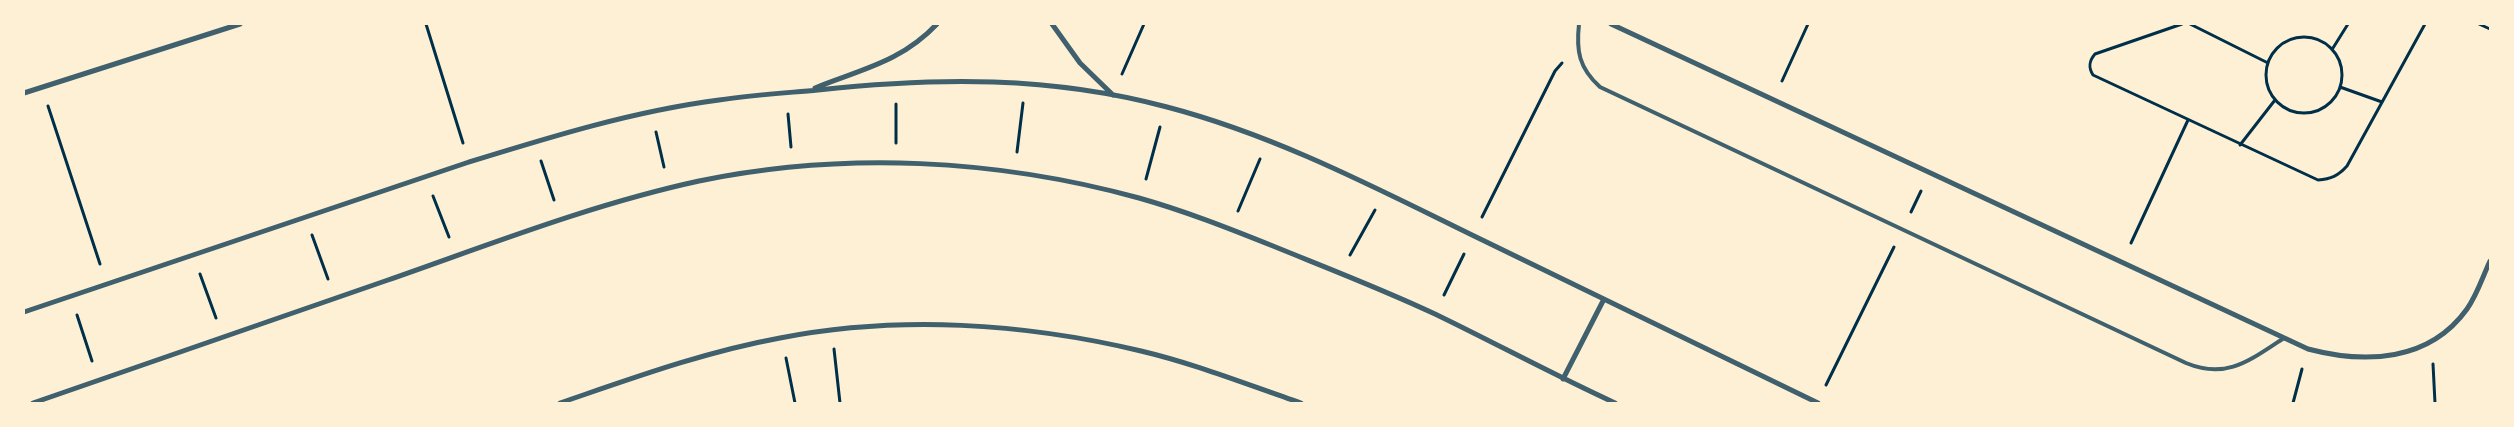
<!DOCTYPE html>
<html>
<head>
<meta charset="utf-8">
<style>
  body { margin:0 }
  #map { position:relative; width:2514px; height:427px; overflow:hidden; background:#fdf0d5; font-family:"Alegreya Sans",sans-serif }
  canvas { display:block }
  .frame { position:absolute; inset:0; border:25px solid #fdf0d5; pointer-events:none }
</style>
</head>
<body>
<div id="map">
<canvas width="2514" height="427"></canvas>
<div class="frame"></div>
</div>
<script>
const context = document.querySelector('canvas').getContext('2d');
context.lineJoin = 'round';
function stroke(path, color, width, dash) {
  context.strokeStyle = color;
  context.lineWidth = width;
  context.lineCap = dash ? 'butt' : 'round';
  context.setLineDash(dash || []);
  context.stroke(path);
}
stroke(new Path2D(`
  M426,24L463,143
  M2182,24L2095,54C2089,61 2088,67 2093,75L2318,180C2331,179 2338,176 2347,166L2425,24
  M2190,24L2268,63
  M2479,24L2490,29
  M2266 75a38 38 0 1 1 76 0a38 38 0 1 1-76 0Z
  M2333,48L2348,24
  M1122,74L1144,24
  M1782,81L1808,24
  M2340,87L2382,102
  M896,104V143
  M48,106L100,264
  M788,114L791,147
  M656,132L664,167
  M2240,145L2275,100
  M1017,152L1023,103
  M541,161L554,200
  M1146,179L1160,127
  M433,196L449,237
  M1238,211L1260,159
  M1911,212L1921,191
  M1482,217L1555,71L1562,63
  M312,235L328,279
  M2131,243L2188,120
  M1350,255L1375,210
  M200,274L216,318
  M1444,295L1464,254
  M77,315L92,361
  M834,349L840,403
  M786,358L795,403
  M2433,364L2435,403
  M1826,385L1894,247
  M2293,403L2302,369`), '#003049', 3);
stroke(new Path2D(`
  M1579,24C1576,51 1579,68 1600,87L2186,363C2227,380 2250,360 2284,338`), '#3f606c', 4);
stroke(new Path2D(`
  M1052,24L1080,63L1113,95
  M1611,24L2308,349C2365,364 2429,362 2467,309C2477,295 2483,276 2490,261
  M815,88C862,69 901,62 937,24
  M24,93L240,24
  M24,312L469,162C550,137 634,111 719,100C752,95 785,93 818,90C937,77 1051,76 1167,107C1274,135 1372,186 1470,234C1586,290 1702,347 1818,403
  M1563,379L1604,299
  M33,403C151,362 270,321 388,280C491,244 593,204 699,181C844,151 997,159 1139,198C1185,211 1228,228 1273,246C1327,268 1382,289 1435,314C1495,343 1554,375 1615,403
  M560,403C633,378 704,352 780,338C899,315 1024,323 1141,351C1196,364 1248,385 1301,403`), '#3f606c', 5);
</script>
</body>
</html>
